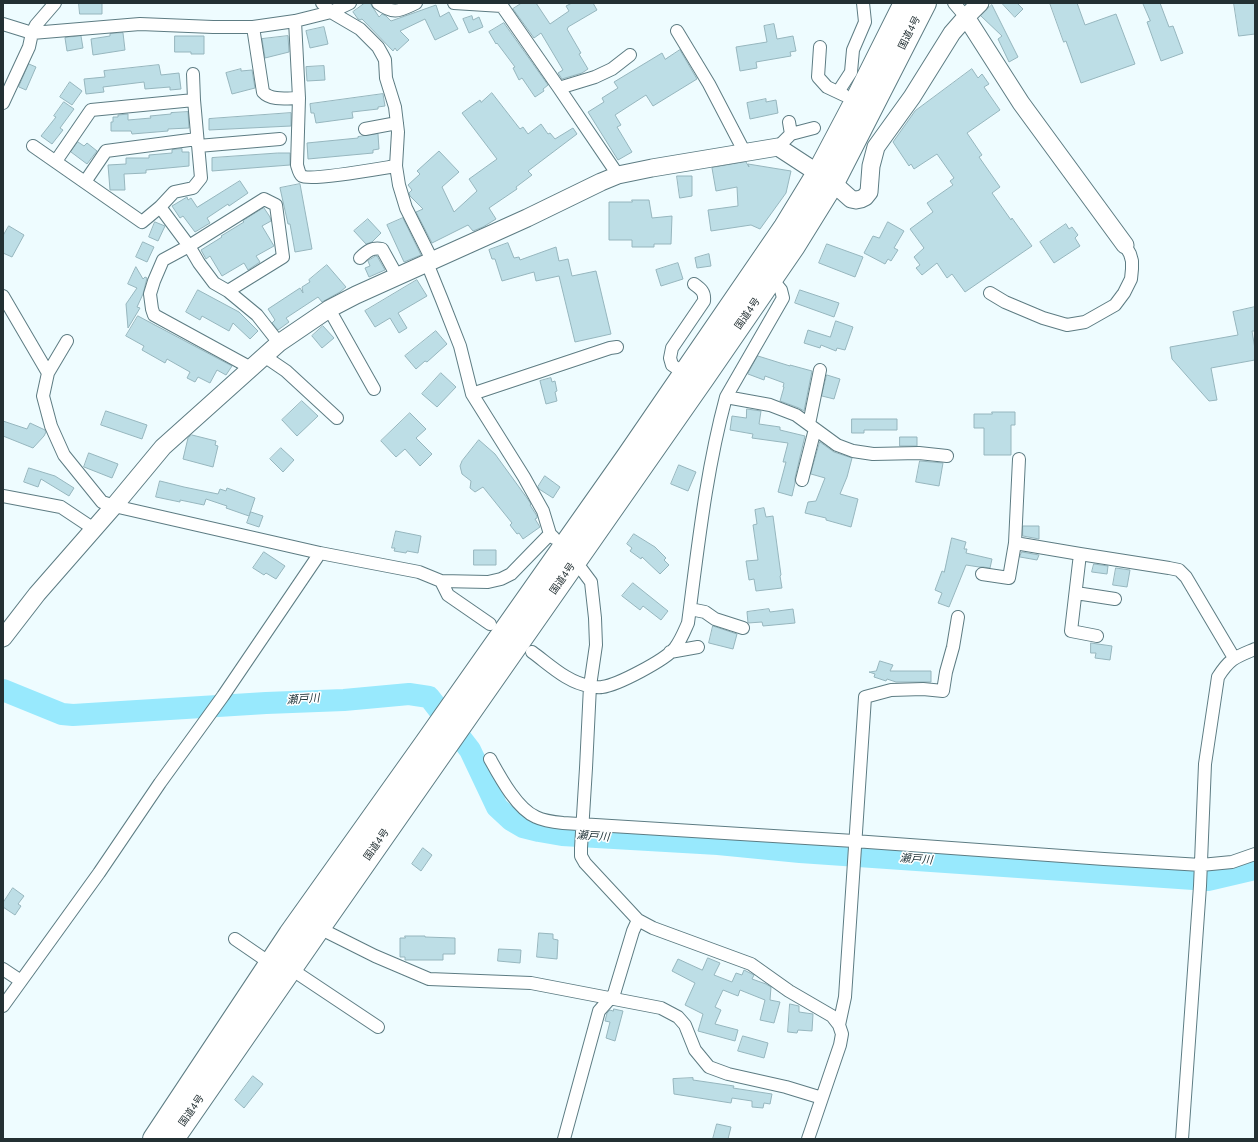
<!DOCTYPE html>
<html>
<head>
<meta charset="utf-8">
<style>
  body { margin:0 }
  #map { position:relative; width:1258px; height:1142px; overflow:hidden; background:#eefcff; font-family:"Nunito Sans",sans-serif }
  canvas { display:block }
  .frame { position:absolute; inset:0; border:4px solid #233033; pointer-events:none }
</style>
</head>
<body>
<div id="map">
<canvas width="1258" height="1142"></canvas>
<div class="frame"></div>
</div>
<script>
const context = document.querySelector('canvas').getContext('2d');
context.lineJoin = 'round';
function stroke(path, color, width, dash) {
  context.strokeStyle = color;
  context.lineWidth = width;
  context.lineCap = dash ? 'butt' : 'round';
  context.setLineDash(dash || []);
  context.stroke(path);
}
function fill(path, color) {
  context.fillStyle = color;
  context.fill(path, 'evenodd');
}
function write(font, color, halo, rows, align = 'center') {
  context.font = font + ' "Nunito Sans","Noto Sans JP",sans-serif';
  context.lineWidth = 3;
  context.setLineDash([]);
  context.textBaseline = 'middle';
  context.strokeStyle = halo;
  context.fillStyle = color;
  for (const [text, x, y, turn = 0] of rows) {
    context.save();
    context.translate(x, y);
    context.rotate((+turn || 0) * Math.PI / 180);
    context.textAlign = isNaN(turn) ? turn : align;
    if (halo) context.strokeText(text, 0, 0);
    context.fillText(text, 0, 0);
    context.restore();
  }
}
stroke(new Path2D(`
  M3,690L62,714L73,715L266,703L344,700L409,694L429,697L470,750L497,807L511,820L523,827L539,831L562,835L718,844L800,852L1208,880L1255,869`), '#98e9fd', 22);
const building = new Path2D(`
  M79,3H102V14H80Z
  M365,3H370L379,17L382,14L386,16L391,21L436,5L440,17L449,12L458,29L435,40L425,19L400,31L409,40L397,51L395,48L393,51L362,19L360,20L358,19L353,12Z
  M522,3H536L550,24L569,11L566,6L572,3H593L597,10L568,27V28L567,29L581,53L579,54L588,69L582,73L562,79L558,73L563,70L541,33L534,38L513,9Z
  M1002,3H1017L1023,9L1015,17Z
  M1050,3H1077L1085,25L1116,14L1135,64L1081,83L1066,41L1064,42Z
  M1143,3H1160L1169,27L1173,26L1183,53L1161,61L1147,22L1150,21Z
  M1234,3H1255V34L1239,36Z
  M992,5L1018,57L1009,62L998,39L1002,36L981,16Z
  M472,16L473,20L479,17L483,27L469,33L463,19Z
  M504,23L548,85L543,89L544,91L535,97L522,78L519,80L513,68L515,67L497,43L496,44L489,32Z
  M774,24L777,39L793,36L796,51L790,52L791,56L756,62L757,68L740,71L736,47L767,42L764,26Z
  M324,27L328,44L310,48L306,31Z
  M123,33L125,50L93,55L91,39L110,36V34Z
  M81,36L83,48L67,51L65,38Z
  M175,36H204V54H191V52H175Z
  M288,36L289,52L265,58L262,39Z
  M680,50L697,79L653,106L646,95L615,115L621,125L617,127L632,152L618,160L588,112L604,102L602,98L618,88L614,82L662,53L665,59Z
  M29,64L36,67L26,90L19,87Z
  M159,65L161,75L179,73L181,89L170,90V87L145,89L144,82L103,87L104,92L86,94L84,79L105,77L104,71Z
  M324,66L325,80L307,81L306,67Z
  M241,69V71L252,70L255,88L232,94L226,73Z
  M972,69L978,78L982,74L989,84L984,87L1000,110L967,133L982,155L979,157L1000,187L992,193L1011,220L1012,218L1032,246L965,292L952,274L947,278L937,263L922,275L916,268L920,265L914,257L924,248L910,229L933,212L927,203L953,185L950,181L954,178L937,154L914,169L911,164L909,166L893,142L915,111Z
  M70,82L82,91L72,105L60,97Z
  M492,93L520,129L523,127L528,134L541,124L548,134L550,133L555,139L573,128L577,134L528,171L532,175L516,187L517,189L489,208L496,219L483,227L473,231L468,225L432,243L416,212L423,209L410,196L409,193L412,190L408,185L420,174L417,171L439,151L459,172L442,187L454,212L477,191L469,179L497,159L462,113L480,100L481,102Z
  M383,94L385,106L378,107V109L352,112L353,118L316,123L314,113H311L310,104Z
  M766,99V102L776,100L778,113L750,119L747,103Z
  M64,102L74,109L60,128L63,130L52,144L41,136L56,117L54,116Z
  M188,112L189,128L168,129V131L132,134L131,131H111V122H113V117H118V115L128,114V120L151,118L150,116L171,114V113Z
  M291,113V126L209,130V119Z
  M378,134L379,149L373,150V153L308,159L307,143L358,138V137Z
  M78,142L84,146L87,143L97,151L87,164L71,152Z
  M182,149V152H189V166L146,170V173L124,174L125,190H110L108,165L126,164V158H149V155L172,153V150Z
  M278,153H290V165L212,171V158Z
  M746,162L749,167L748,164L791,171L786,193L760,229L751,225L711,231L708,210L738,206L737,187L716,191L712,168Z
  M677,176H692V196L680,198Z
  M240,181L248,193L229,206L228,204L207,218L210,223L195,232L183,216L180,218L172,206L187,197L188,200L191,198L197,207Z
  M300,184L312,249L295,252L290,224H288L280,188Z
  M632,200H649L652,218L672,216L671,244H654V247H632V240H609V202H632Z
  M264,208L270,217L271,221L262,226L274,246L256,256L260,262L248,270L244,263L222,276L210,256L206,259L201,250L222,237L221,236L244,222L243,221Z
  M403,218L421,255L404,262L387,225Z
  M368,219L381,233L372,242L366,244L354,231Z
  M155,222L165,226L158,241L149,237Z
  M888,222L904,231L894,248L898,250L891,261L888,259L885,264L864,253L873,236L879,238Z
  M1066,224L1069,229L1072,227L1078,235L1075,238L1080,246L1054,263L1040,242Z
  M9,226L24,235L12,257L3,253V236Z
  M143,242L154,247L147,262L136,257Z
  M508,243L514,258L519,257L520,260L556,247L559,261L568,259L572,276L596,271L611,334L575,342L559,276L536,281L534,272L502,281L495,259H492L489,250Z
  M827,244L863,257L855,277L819,263Z
  M709,254L711,266L697,268L695,258Z
  M376,256H377L385,270L369,277L365,268L370,266L368,261Z
  M678,263L683,279L661,286L656,270Z
  M327,265L346,287L340,292L322,302L318,297L286,318L289,322L278,330L272,323L275,320L268,309L300,288L303,293L302,287L310,282L309,280Z
  M136,267L143,279L145,277L147,278L143,294L137,307L140,308L128,328L126,304L137,288L128,284Z
  M417,280L427,296L398,313L407,328L399,333L390,318L375,327L365,311Z
  M198,290L239,312L258,331L250,339L233,323L229,331L202,316L200,320L186,312Z
  M800,290L839,303L834,317L795,303Z
  M1255,307V331H1252L1255,349V360L1211,368L1217,400L1209,401L1172,359L1170,347L1238,335L1233,312Z
  M138,316L232,366L226,375L217,370L210,383L198,377L195,382L187,378L190,372L167,359L165,363L142,350L144,346L126,336Z
  M836,321L853,327L845,350L837,348L836,351L821,345L820,348L804,343L808,330L830,337Z
  M323,326L334,338L322,348L312,336Z
  M436,331L447,344L427,362L425,361L416,369L405,356Z
  M758,356L790,366V365L812,371L804,411L799,408L780,401L784,387H783L784,383L765,376L764,380L748,374Z
  M441,373L456,387L437,407L422,394Z
  M827,375L840,379L834,399L822,396Z
  M551,378L552,382L555,381L557,391L555,392L557,401L546,404L540,381Z
  M302,401L318,416L297,436L282,420Z
  M747,409L761,411L759,424L780,427V430L805,436L795,478V483L792,496L778,492L786,462H783L788,443L752,438L753,434L730,430L732,416L746,418Z
  M106,411L147,425L142,439L101,425Z
  M992,412H1015V425H1011V455H984V428H974V414H992Z
  M410,413L426,429L416,438L432,454L420,466L405,449L396,457L381,441Z
  M852,419H897V430H864V433H852Z
  M3,421L27,429L30,423L45,430L46,432L44,436L33,448L3,436Z
  M192,435L216,441L215,445L218,446L213,467L183,459L188,438Z
  M900,437H917V446H900Z
  M479,440L495,454L527,498L531,504L530,505L537,516V518L535,519L540,527L523,539L519,533L517,534L510,525L512,523L483,487L475,492L470,488L471,481L462,474L460,466L462,461Z
  M820,442L834,452L852,458L847,477L840,494L858,499L851,527L826,520V518L805,513L808,502L816,501L825,478L811,474Z
  M281,448L294,460L283,472L270,459Z
  M89,453L118,464L112,478L84,467Z
  M920,461L943,463L939,486L916,482Z
  M679,465L696,472L688,491L671,484Z
  M29,468L55,476L74,488L69,496L41,479L38,487L24,482Z
  M545,476L560,487L553,498L539,489L538,487Z
  M160,481L184,487L218,494L220,489L226,491L227,488L255,498L249,516L226,508L227,506L206,499L204,505L180,500V502L156,497Z
  M764,508L766,517L773,516L781,575L780,576L782,588L756,591L754,579L749,580L746,561L758,560L753,525L757,524L755,510Z
  M251,512L263,516L259,527L247,523Z
  M1023,526H1039V539L1023,536Z
  M396,531L421,536L418,553L407,551L406,553L394,551L395,548H392Z
  M634,534L655,547L666,558L664,560L669,565L660,574L642,557L641,559L630,551L632,548L627,544Z
  M952,538L966,542L964,549H967L966,553L992,559L990,568L983,567H979L966,565L949,607L938,603L942,593L935,590L942,571L944,572Z
  M474,550H496V565H474Z
  M264,552L285,566L276,579L266,573L264,575L253,568Z
  M1022,552L1039,555L1037,560L1020,557Z
  M1094,564L1108,566L1107,574L1092,572Z
  M1116,568L1130,570L1127,587L1113,585Z
  M633,583L668,611L661,620L643,606L640,610L622,596Z
  M769,609L770,612L793,609L795,623L763,626L762,622L748,623L747,612Z
  M713,626L737,634L733,649L709,643Z
  M1091,643L1112,646L1110,660L1095,658L1096,653H1091Z
  M880,661L893,665L890,671H931V682H896L887,679L886,681L874,677L875,674L869,672H870L876,671Z
  M423,848L432,855L421,871L412,864Z
  M13,888L24,896L18,904L21,906L15,915L3,907V903Z
  M539,933L553,934V939L558,940L557,959L537,957Z
  M405,936H425V937L455,938V954H443V960H405V957H400V938H405Z
  M499,949L521,950L520,963L498,961Z
  M708,958L720,963L714,975L732,982L736,973L742,975L744,970L754,975L752,979L766,984L771,987L770,1000L780,1002L774,1023L760,1020L765,1000L740,990L738,996L723,990L715,1007L721,1010L715,1024L738,1030L735,1041L698,1031L703,1014L685,1005L695,983L672,971L678,959L702,970Z
  M790,1004L799,1006V1012L813,1014L812,1031L798,1030L797,1033L788,1032Z
  M614,1009L623,1011L615,1041L606,1038L610,1022L605,1021L607,1013L610,1010L613,1011Z
  M743,1036L768,1043L764,1058L738,1051Z
  M253,1076L263,1084L244,1108L235,1100Z
  M693,1078V1080L734,1086L733,1088L772,1094L770,1104L764,1103L763,1108L752,1107V1101L732,1098L731,1103L674,1094L673,1079Z
  M717,1124L731,1127L728,1139H713Z`);
fill(building, '#bddee6');
stroke(building, '#96b6be', 1);
const street = new Path2D(`
  M322,3L331,12L360,29L378,47L383,56L385,60L386,78L395,107L398,132L396,166L399,185L406,208L432,260
  M378,3C394,15 399,11 416,3
  M454,3L502,6L559,88L618,175
  M954,3L966,17
  M295,21L299,98L297,165C298,168 299,174 302,176C310,181 383,168 396,166
  M3,24L32,33L140,24L213,27H253L295,21L331,12L350,3
  M253,27L263,92C271,101 288,98 299,98
  M677,31L709,84L745,153
  M820,47L818,77L827,87L844,95
  M559,88L595,77L612,69L630,55
  M838,92L851,72L853,50L865,22L863,3
  M3,103L29,47L32,33L36,25L55,3
  M789,122L791,134
  M365,129L397,123
  M33,146L142,222L160,207L174,192L193,188L201,178L194,100L193,74
  M198,146L280,139
  M778,147L791,134L814,128
  M56,161L91,110L194,100
  M85,182L106,151L197,139
  M160,207L189,246L199,263L214,283L228,291L257,315L279,343
  M360,258C367,251 372,247 382,249L397,276
  M427,263L442,300L460,346L472,394L524,477L543,511L550,534L554,538
  M772,279L781,290L783,298L726,397L770,405L796,415L837,445L853,451L873,454L919,453L947,456
  M228,291L283,257L276,205L264,199L189,246L163,260L154,281L150,294L152,309L154,315L251,368
  M990,293L1005,302L1043,318L1067,325L1085,322L1115,305L1124,293L1131,279L1132,269V261L1130,254L1125,245
  M3,296L48,373L43,396L51,426L64,455L102,502L114,506L320,553L419,572L441,581L488,582L501,579L511,574L550,534
  M329,309L374,389
  M264,356L286,371L337,418
  M48,373L67,341
  M684,373L672,365L670,358L672,348L704,301C705,292 701,289 694,284
  M472,394L610,348L617,347
  M809,424L820,370
  M802,480L815,429
  M3,496L61,507L94,529
  M1015,543L1080,554L1169,568L1179,570L1186,577L1234,658
  M1080,554L1071,631L1097,636
  M574,562L582,570L591,582L595,618L596,645L590,686C594,687 598,688 602,687C618,685 665,660 675,648C681,640 684,632 688,623C698,547 706,471 726,397
  M982,574L1009,578L1015,543L1019,459
  M441,581L448,595L490,624
  M1076,593L1115,599
  M690,609L705,612L715,619L743,628
  M532,652C550,665 568,683 590,686L586,768L581,848V856L585,863L638,920L653,928L751,964L789,991L832,1016L839,1025L842,1034L840,1045L808,1139
  M670,652L698,647
  M490,759C500,777 517,809 536,817C544,821 553,822 563,823L854,841L1104,859L1201,865L1232,862L1255,854
  M319,928L375,956L429,979L531,983L661,1008L678,1017L685,1025L695,1050L709,1067L728,1074L786,1087L822,1098
  M235,939L270,963
  M3,969L21,981
  M291,969L378,1027
  M3,1006L99,873L160,783L223,696L320,553
  M839,1025L845,997L865,697L891,690L923,689L943,691L946,672L953,647L958,617
  M564,1139L599,1011L614,994L633,931L638,920
  M1182,1139L1200,886L1205,764L1218,677C1230,658 1236,657 1255,649`);
const secondary = new Path2D(`
  M966,17L1021,103L1125,245
  M3,638L37,594L114,506L163,447L279,343L329,309L356,295L527,218L601,182L618,175L652,168L778,147L833,183L851,199L856,200L861,199L865,197L869,192L871,166L876,147L912,97L952,33L966,17L980,3`);
const highway = new Path2D(`
  M154,1139L290,934L426,743L628,456L785,227L818,173L856,101L905,3
  M173,1139L319,928L704,377L794,246L833,183L925,3`);
stroke(street, '#5d7c83', 14);
stroke(secondary, '#5d7c83', 19);
stroke(highway, '#5d7c83', 24);
stroke(street, '#fff', 12);
stroke(secondary, '#fff', 17);
stroke(highway, '#fff', 22);
write('10px', '#233033', '#fff', [
  ["国道4号",910,33,-63],
  ["国道4号",748,314,-55],
  ["国道4号",563,579,-55],
  ["国道4号",377,845,-55],
  ["国道4号",192,1111,-55]
]);
write('italic 11px', '#1b2f34', '#fff', [
  ["瀬戸川",303,700,-4],
  ["瀬戸川",593,837,4],
  ["瀬戸川",916,860,4]
]);
</script>
</body>
</html>
